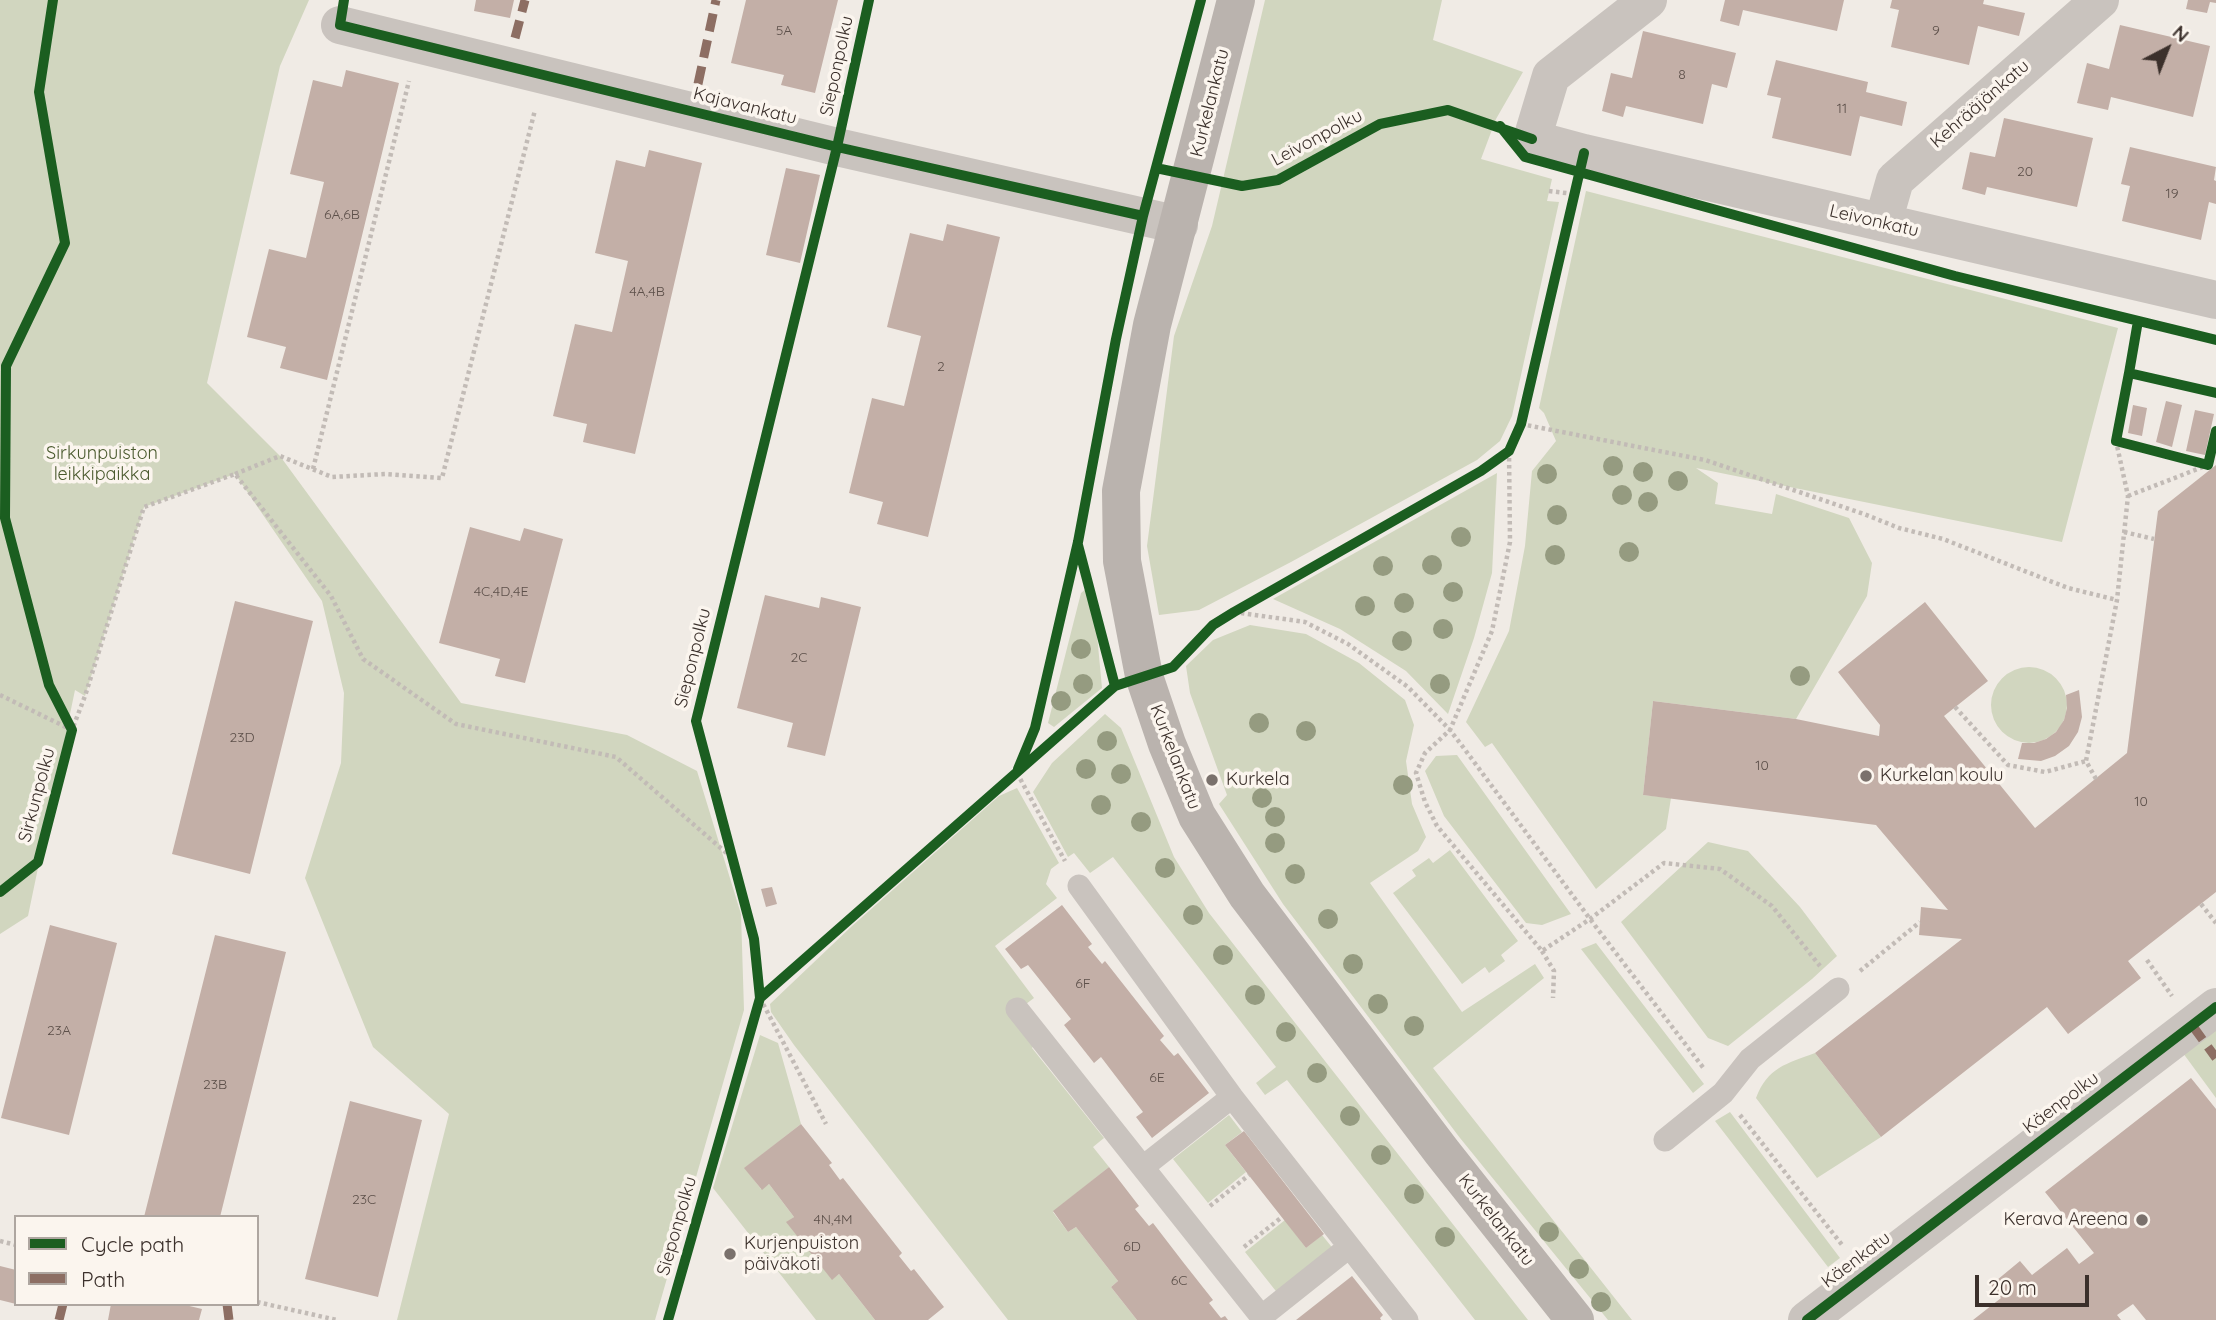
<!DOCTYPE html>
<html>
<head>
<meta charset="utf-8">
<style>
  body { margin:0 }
  #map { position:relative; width:2216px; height:1320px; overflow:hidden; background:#f0ebe5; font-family:Quicksand,sans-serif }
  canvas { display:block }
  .legend { position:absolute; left:14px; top:1215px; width:245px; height:91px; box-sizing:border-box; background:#fbf5ee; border:2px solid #aea6a0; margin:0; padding:9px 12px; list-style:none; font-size:21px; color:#3b302b }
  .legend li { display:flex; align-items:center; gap:14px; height:35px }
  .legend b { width:35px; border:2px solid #aea6a0 }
  .north { position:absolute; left:2132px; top:14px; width:70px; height:70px; -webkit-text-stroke:5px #fbf5ee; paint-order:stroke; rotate:42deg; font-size:19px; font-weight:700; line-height:28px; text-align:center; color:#3b302b }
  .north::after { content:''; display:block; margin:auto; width:24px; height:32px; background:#3b302b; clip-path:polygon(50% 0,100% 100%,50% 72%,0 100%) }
  .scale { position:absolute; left:1975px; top:1275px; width:114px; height:32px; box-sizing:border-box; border:4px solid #3b302b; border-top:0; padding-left:9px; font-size:21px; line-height:24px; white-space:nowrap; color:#3b302b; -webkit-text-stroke:5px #fbf5ee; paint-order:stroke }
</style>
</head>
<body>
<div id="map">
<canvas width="2216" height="1320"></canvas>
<ul class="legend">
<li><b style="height:9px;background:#1b5e20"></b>Cycle path</li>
<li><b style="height:9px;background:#8d6e63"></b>Path</li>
</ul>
<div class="north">N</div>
<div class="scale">20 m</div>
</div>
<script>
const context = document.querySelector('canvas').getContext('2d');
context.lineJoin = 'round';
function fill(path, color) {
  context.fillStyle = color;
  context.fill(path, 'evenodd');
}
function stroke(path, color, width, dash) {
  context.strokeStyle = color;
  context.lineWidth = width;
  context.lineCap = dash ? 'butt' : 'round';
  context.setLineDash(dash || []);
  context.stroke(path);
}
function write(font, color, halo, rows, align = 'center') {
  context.font = font + ' Quicksand,sans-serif';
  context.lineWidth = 7;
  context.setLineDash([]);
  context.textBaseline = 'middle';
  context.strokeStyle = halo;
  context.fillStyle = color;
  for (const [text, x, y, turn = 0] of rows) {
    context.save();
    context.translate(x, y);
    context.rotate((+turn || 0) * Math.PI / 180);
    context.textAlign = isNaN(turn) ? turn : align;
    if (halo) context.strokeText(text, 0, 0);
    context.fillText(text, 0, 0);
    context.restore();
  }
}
fill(new Path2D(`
  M0,0H309L280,66L207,383L280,456L461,703L627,735L697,771L741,914L744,1010L655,1320H397L449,1114L373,1047L305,878L341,763L344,693L322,601L235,474L144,507L85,696L75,690L28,916L0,934Z
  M1265,0H1442L1433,40L1523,72L1496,119L1481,159L1552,179L1547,201L1559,202L1512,416L1500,441L1477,460L1291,562L1199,610L1159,615L1147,546L1174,336L1212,226Z
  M1586,191L2118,328L2062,542L1696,468L1718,483L1715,504L1772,514L1776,494L1849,518L1872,563L1867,596L1796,719L1653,701L1643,795L1671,798L1666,829L1596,889L1492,743L1485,747L1466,722L1509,631L1525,546L1532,471L1556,441L1544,413L1539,408Z
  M1497,473L1492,573L1474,638L1448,714L1406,671L1340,629L1273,599Z
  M1087,588L1093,592L1102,688L1054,727L1048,723L1081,593Z
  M1250,625L1306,634L1359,663L1405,700L1414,725L1406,761L1412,804L1426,837L1418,851L1370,883L1462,1012L1535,964L1544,978L1433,1068L1632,1320H1608L1460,1138L1283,904L1219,804L1227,795L1190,693L1186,666L1213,640Z
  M1991 705a38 38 0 1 1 76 0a38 38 0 1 1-76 0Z
  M1105,714L1121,728L1174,857L1209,913L1528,1320H1475L1287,1080L1265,1095L1256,1083L1276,1067L1113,857L1090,873L1074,853L1068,857L1033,792L1052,763Z
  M1457,755L1571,914L1542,925L1526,923L1444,816L1425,771L1436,756Z
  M1017,788L1059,863L1051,869L1046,884L1057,898L995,946L1034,998L1014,1013L1036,1043L1032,1048L1104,1138L1093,1147L1109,1167L1053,1212L1068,1232L1076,1227L1118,1281L1111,1287L1137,1320H1008L794,1045L771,1012L770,1004L852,926L999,796Z
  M1708,842L1748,851L1800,907L1837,956L1812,979L1728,1046L1708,1038L1621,922Z
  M1450,850L1518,941L1501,955L1505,961L1489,973L1485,967L1462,984L1393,893L1416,876L1412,870L1429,858L1433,863Z
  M1596,943L1704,1084L1693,1093L1581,949Z
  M2216,1023V1098L2180,1049Z
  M760,1035L778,1043L801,1124L745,1168L761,1189L769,1184L794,1217L787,1222L832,1279L839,1274L875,1320H816L713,1188Z
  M1815,1053L1881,1137L1817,1178L1756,1098C1768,1067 1786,1064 1815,1053Z
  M1730,1112L1840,1258L1828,1267L1715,1121Z
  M1229,1115L1242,1132L1225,1145L1246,1172L1208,1203L1173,1159Z
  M1285,1220L1306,1248L1322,1235L1335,1251L1279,1295L1245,1252Z`), '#d1d6bf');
fill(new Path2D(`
  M476,0H514L510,18L474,11Z
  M746,0H838L815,93L781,85L784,75L731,63Z
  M1725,0H1844L1837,31L1743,10L1739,26L1720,21Z
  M1892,0H1984L1983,4L2025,13L2019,36L1978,26L1969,65L1891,47L1899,10L1890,8Z
  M2188,0H2216V3L2210,2L2207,13L2186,9Z
  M2120,25L2210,46L2193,117L2111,97L2108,110L2077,103L2087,63L2109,69Z
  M1643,31L1736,53L1727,88L1712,84L1703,124L1626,106L1623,117L1602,111L1611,73L1632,78Z
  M1776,60L1868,82L1866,92L1907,102L1902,126L1860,116L1851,156L1772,138L1781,98L1767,95Z
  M346,70L399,83L327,380L280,368L286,347L247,337L269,249L306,258L324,182L290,174L313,80L342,87Z
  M2004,118L2093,138L2077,207L1987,187L1985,195L1962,189L1970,152L1995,157Z
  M2130,147L2216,167L2214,180L2216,181V204L2209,202L2201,240L2122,221L2130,186L2121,184Z
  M649,150L702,163L635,454L583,442L587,424L553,416L575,324L612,332L628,261L595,253L616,160L645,167Z
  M786,168L820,175L800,263L766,255Z
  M947,224L1000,237L928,537L877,524L883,502L849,493L872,398L904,406L921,336L887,327L910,233L943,241Z
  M2166,401L2182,405L2172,447L2156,442Z
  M2133,405L2147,408L2142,436L2128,433Z
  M2195,410L2214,414L2205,455L2186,451Z
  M2216,465V892L2128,961L2141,978L2068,1034L2047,1007L1881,1137L1815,1053L1962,939L1919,935L1921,907L1948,910L1876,825L1643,795L1653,701L1796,719L1879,736L1880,725L1838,672L1925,602L1988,681L1944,716L2035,828L2127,753L2158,511Z
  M470,527L520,541L524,528L563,539L525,683L495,676L500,659L439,643Z
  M765,595L819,608L821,597L861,607L825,756L787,747L793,723L737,708Z
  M235,601L313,621L250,874L172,854Z
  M2079,690L2082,717L2078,732L2069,746L2055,756L2041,761L2018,759L2022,743H2034L2046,739L2056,732L2064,720L2067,708L2066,695Z
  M772,887L777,904L766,907L761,889Z
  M1062,905L1092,944L1088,947L1102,964L1105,961L1164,1036L1160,1040L1174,1056L1178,1053L1209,1093L1152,1138L1136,1117L1143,1112L1101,1057L1094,1063L1064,1025L1071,1019L1028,965L1021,969L1005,949Z
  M50,925L117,943L69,1135L1,1118Z
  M215,935L286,952L220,1217H144Z
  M2191,1078L2216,1109V1320H2146L2133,1304L2117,1315L2121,1320H1973L2001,1298L1991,1285L2020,1261L2032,1275L2067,1248L2079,1264L2094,1253L2045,1192Z
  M350,1101L422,1120L378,1297L305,1279Z
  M801,1124L832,1163L829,1165L840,1180L843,1178L902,1253L899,1256L911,1271L914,1269L944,1307L928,1320H875L839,1274L832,1280L786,1222L794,1217L769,1184L762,1190L744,1168Z
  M1244,1131L1324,1234L1306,1248L1225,1145Z
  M1109,1167L1139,1206L1135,1209L1149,1226L1153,1223L1183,1262L1213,1300L1209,1303L1221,1318L1225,1316L1228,1320H1137L1111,1287L1118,1281L1076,1227L1068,1232L1053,1211Z
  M0,1266L16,1270V1304L0,1300Z
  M1352,1276L1383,1315L1380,1318L1381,1320H1296Z
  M111,1304H181L202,1309L199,1320H108Z`), '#c3afa7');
stroke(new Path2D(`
  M1549,191L1574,194
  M1521,424L1705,460L1864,514L1899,528L1943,539L2068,588L2117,600
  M1509,451L1510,542L1492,631L1450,730L1425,753L1416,773L1425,802L1437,826L1542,951L1590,919L1664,863L1720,869L1772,906L1820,966
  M313,469L409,81
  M235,474L280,456L332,477L385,474L442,478L535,110
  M2128,496L2208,465
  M2124,532L2154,539
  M1234,612L1305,622L1348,644L1408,687L1450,730L1463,747L1590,919L1705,1070
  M0,695L72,730L85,696L144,507L235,474L331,596L363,659L456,724L616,757L731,857
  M1955,707L2008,765L2045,772L2086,761
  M1017,773L1065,861
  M2096,779L2086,761L2117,600L2128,496L2116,441
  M2201,904L2216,923
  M1542,951L1554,971L1553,998
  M2147,960L2172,996
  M1860,971L1920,922
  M760,998L826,1124
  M1740,1115L1843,1246
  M1210,1206L1249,1175
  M0,1241L16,1245
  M1244,1247L1282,1217
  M257,1302L337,1320`), '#c2bbb6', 4.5, [3.5, 3.5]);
stroke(new Path2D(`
  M1079,886L1232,1097L1407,1320
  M1017,1009L1264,1320
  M1665,1140L1723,1093L1750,1059L1838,989
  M1143,1167L1232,1097
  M1261,1317L1349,1247`), '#c9c3be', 23);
stroke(new Path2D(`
  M1648,0L1551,76L1532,139L1584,153L2216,300
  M340,25L837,147L1179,225
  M1883,222L1895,180L2100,0
  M1807,1320L2216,1007`), '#c9c3be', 38);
stroke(new Path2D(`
  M1236,0L1152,325L1121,491L1122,561L1144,676L1167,744L1197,816L1247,895L1442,1152L1575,1320`), '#bab3ae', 38);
stroke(new Path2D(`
  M515,38L525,0
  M698,84L716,0
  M2192,1025L2216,1058
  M227,1304L229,1320
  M59,1320L63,1304`), '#8d6e63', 9, [18, 9]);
stroke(new Path2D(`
  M344,0L340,25L837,147L1143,216
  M1500,126L1525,157L1955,276L2216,340
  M1156,168L1242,186L1278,180L1380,124L1448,110L1532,139
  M2138,321L2129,373L2216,393
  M2129,373L2116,441L2208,465L2216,431
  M1078,545L1115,686
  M1018,769L1035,728L1078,542L1116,339L1143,216L1201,0
  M0,892L38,862L72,730L49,685L5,518L6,366L65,243L39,92L53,0
  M760,998L1115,686L1173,667L1213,625L1234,612L1481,471L1509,451L1521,424L1584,153
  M668,1320L760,998L754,939L696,721L837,147L869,0
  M1807,1320L2216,1007`), '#1b5e20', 10);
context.fillStyle = '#959b80';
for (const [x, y] of [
  [1613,466],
  [1643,472],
  [1547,474],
  [1678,481],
  [1622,495],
  [1648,502],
  [1557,515],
  [1461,537],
  [1629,552],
  [1555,555],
  [1432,565],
  [1383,566],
  [1453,592],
  [1404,603],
  [1365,606],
  [1443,629],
  [1402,641],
  [1081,649],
  [1800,676],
  [1083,684],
  [1440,684],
  [1061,701],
  [1259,723],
  [1306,731],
  [1107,741],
  [1086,769],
  [1121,774],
  [1403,785],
  [1262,798],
  [1101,805],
  [1275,817],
  [1141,822],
  [1275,843],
  [1165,868],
  [1295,874],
  [1193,915],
  [1328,919],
  [1223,955],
  [1353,964],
  [1255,995],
  [1378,1004],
  [1414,1026],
  [1286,1032],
  [1317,1073],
  [1350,1116],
  [1381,1155],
  [1414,1194],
  [1549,1232],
  [1445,1237],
  [1579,1269],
  [1601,1302]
]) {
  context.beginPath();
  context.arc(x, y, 10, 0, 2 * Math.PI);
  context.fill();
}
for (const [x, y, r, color] of [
  [1866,776,7,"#7a716c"],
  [1212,780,7,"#7a716c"],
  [2142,1220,7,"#7a716c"],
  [730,1254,7,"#7a716c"]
]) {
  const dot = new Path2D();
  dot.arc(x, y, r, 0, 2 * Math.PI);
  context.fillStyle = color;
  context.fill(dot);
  stroke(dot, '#fbf5ee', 2.5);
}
write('14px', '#5d504a', null, [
  ["5A",784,31],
  ["9",1936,31],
  ["8",1682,75],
  ["11",1842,109],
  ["20",2025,172],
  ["19",2172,194],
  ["6A,6B",342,215],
  ["4A,4B",647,292],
  ["2",941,367],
  ["4C,4D,4E",501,592],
  ["2C",799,658],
  ["23D",242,738],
  ["10",1762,766],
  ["10",2141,802],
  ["6F",1083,984],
  ["23A",59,1031],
  ["6E",1157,1078],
  ["23B",215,1085],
  ["23C",364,1200],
  ["4N,4M",833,1220],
  ["6D",1132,1247],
  ["6C",1179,1281]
]);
write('18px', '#3b302b', '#fbf5ee', [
  ["Sieponpolku",837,66,-78],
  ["Kurkelankatu",1210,103,-76],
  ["Kehrääjänkatu",1980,104,-41],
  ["Kajavankatu",745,106,14],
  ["Leivonpolku",1317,138,-28],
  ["Leivonkatu",1874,221,13],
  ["Sieponpolku",693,658,-76],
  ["Kurkelankatu",1175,757,69],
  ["Sirkunpolku",37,795,-75],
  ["Käenpolku",2061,1103,-37],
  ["Kurkelankatu",1496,1220,52],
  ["Sieponpolku",677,1226,-74],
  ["Käenkatu",1856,1260,-37]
]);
write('18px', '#4a5a2e', '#fbf5ee', [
  ["Sirkunpuiston",102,454],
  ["leikkipaikka",102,475]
]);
write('18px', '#3b302b', '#fbf5ee', [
  ["Kurkelan koulu",1880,776],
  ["Kurkela",1226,780],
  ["Kerava Areena",2128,1220,"right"],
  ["Kurjenpuiston",744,1244],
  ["päiväkoti",744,1265]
], 'left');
</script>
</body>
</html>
